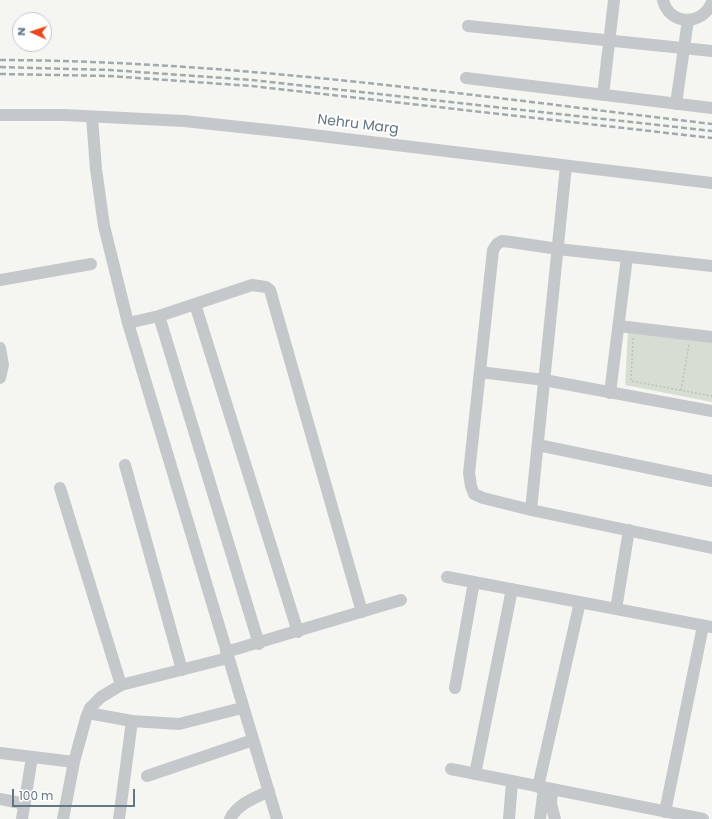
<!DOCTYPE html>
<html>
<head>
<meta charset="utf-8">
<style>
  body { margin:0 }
  #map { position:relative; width:712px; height:819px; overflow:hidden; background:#f5f5f1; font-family:Poppins,sans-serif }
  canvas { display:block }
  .north { position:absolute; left:12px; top:12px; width:40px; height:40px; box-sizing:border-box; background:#fff; border:1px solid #c1c8ce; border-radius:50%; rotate:273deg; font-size:11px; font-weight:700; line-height:16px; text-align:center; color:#637684 }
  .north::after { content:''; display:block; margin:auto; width:14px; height:18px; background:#eb451c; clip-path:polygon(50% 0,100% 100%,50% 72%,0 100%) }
  .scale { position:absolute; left:12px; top:789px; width:123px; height:18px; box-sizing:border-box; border:2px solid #637684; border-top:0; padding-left:5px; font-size:12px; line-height:14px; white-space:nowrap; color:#637684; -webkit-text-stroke:3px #fff; paint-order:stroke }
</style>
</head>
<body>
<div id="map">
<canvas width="712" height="819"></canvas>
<div class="north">N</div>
<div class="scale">100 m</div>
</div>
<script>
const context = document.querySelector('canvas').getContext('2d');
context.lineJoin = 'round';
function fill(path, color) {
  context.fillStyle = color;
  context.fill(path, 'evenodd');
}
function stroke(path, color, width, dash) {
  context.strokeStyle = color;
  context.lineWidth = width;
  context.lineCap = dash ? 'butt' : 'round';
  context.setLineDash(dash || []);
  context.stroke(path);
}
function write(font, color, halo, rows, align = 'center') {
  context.font = font + ' Poppins,sans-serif';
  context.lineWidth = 4;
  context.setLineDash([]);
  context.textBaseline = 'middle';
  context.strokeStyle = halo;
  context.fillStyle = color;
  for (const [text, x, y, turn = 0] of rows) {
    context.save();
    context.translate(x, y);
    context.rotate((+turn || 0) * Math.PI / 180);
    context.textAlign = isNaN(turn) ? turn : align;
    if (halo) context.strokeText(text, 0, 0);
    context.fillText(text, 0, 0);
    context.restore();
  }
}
fill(new Path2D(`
  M628,331L712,341V402L625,385Z`), '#d6ddd2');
stroke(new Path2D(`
  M633,338L631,381L712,396
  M681,390L689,344`), '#bec0c2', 1.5, [2, 2]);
stroke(new Path2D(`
  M663,0C669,26 703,26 712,2
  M468,26L712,51
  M466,78L712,108
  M603,95L614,0
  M676,104L688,20
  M0,115H64L184,121L296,133L712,183
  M92,117L96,169L104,226L128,323L277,819
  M712,266L558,249L511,242L502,241L497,244L493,250L469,473L471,486L474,494L483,498L531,510L712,548
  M0,280L91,264
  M195,304L298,632
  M159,316L259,644
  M128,323L159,316L252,285L266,287L270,290L362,612
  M619,326L712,337
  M0,348L3,365L0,378
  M480,372L544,380L712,411
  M610,393L627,257
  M538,445L712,481
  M125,465L182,670
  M60,488L121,685
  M531,510L566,166
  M447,577L712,627
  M616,609L629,530
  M226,652L401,600
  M455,688L474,582
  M88,713L132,721L179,724L242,708
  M0,753L74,762
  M451,769L703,819
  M475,774L512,589
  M147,776L253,740
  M538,787L580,602
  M552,789L551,804L555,819
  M0,799L25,804
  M665,812L703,626
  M22,819L32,757
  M63,819L74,762L86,718L90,708L101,697L121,685L228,658
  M119,819L132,721
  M230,819C237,804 255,798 269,791
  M509,819L512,782
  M540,819L544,788`), '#c5c8cb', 12);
stroke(new Path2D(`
  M0,60C239,61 475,96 712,124
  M0,67L110,70L252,80L712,131
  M0,74L109,76L252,86L712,138`), '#a2a9ae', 2.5, [6, 3]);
write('14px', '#637684', '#fff', [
  ["Nehru Marg",358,125,7]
]);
</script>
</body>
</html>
